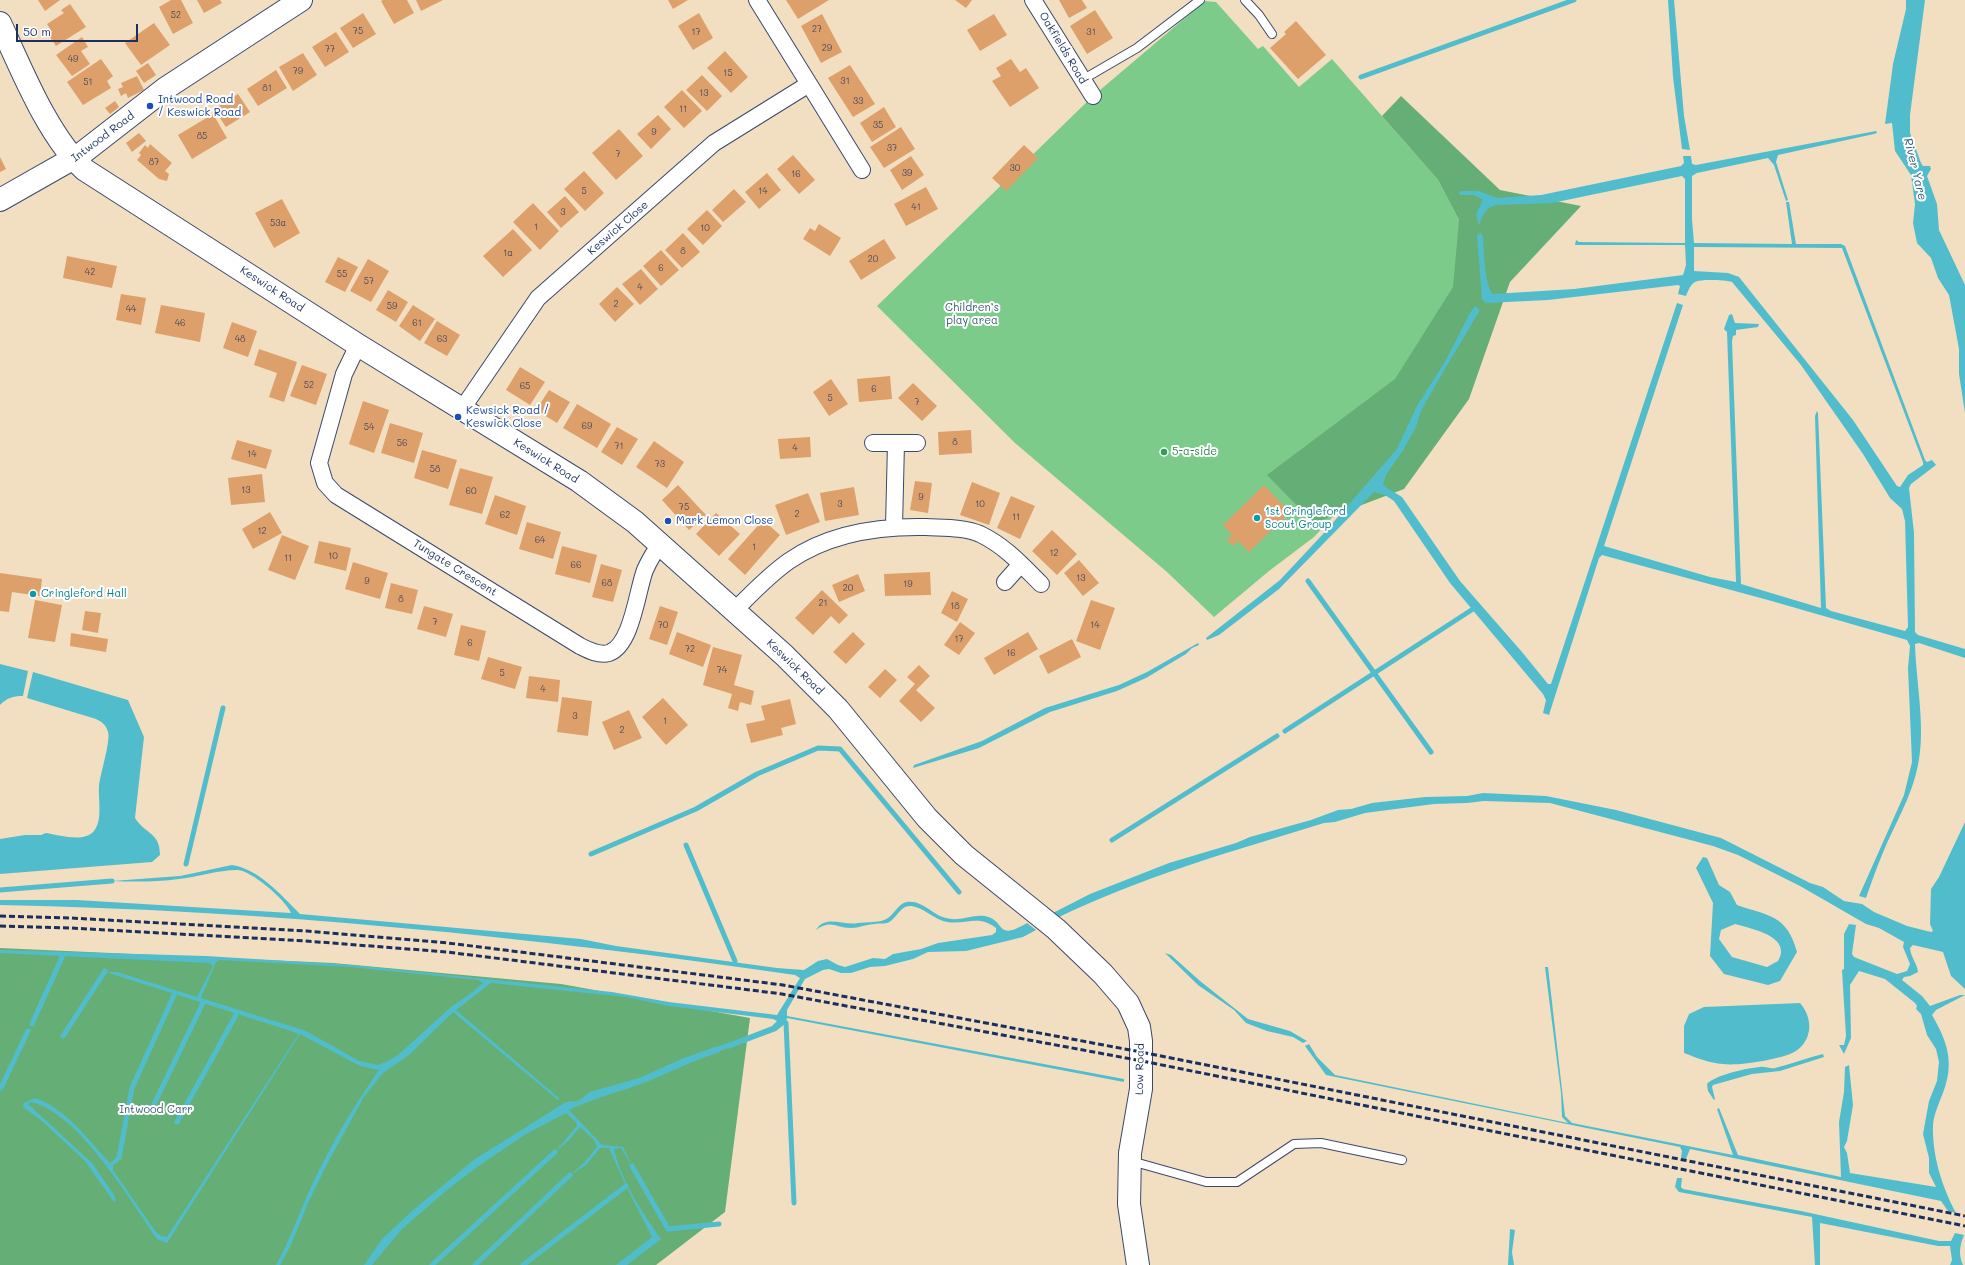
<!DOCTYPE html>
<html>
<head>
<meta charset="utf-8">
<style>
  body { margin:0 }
  #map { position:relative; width:1965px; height:1265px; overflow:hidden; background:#f2dfc1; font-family:Mali,sans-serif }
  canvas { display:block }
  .scale { position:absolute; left:16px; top:24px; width:122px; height:18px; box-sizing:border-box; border:2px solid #1b2f5e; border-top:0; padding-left:5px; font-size:12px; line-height:14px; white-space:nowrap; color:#1b2f5e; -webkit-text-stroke:3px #fff; paint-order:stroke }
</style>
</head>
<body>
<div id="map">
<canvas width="1965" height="1265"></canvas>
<div class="scale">50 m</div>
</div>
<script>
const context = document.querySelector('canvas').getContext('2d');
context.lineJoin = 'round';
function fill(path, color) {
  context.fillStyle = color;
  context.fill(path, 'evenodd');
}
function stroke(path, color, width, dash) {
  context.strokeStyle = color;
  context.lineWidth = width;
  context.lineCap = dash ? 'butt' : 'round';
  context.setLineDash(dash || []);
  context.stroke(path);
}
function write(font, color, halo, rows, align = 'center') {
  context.font = font + ' Mali,sans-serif';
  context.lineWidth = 4;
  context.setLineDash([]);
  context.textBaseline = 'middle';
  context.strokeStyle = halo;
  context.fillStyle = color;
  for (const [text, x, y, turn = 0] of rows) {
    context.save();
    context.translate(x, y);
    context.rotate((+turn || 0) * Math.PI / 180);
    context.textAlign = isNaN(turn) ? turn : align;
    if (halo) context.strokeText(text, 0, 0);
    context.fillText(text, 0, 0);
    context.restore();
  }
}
fill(new Path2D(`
  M1205,1L1216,2L1258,49L1263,46L1299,87L1332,59L1438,180L1459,220L1474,288L1398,447L1314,537L1269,571L1214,617L1167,572L1015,443L877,306L1093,96Z`), '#7ccb8b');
fill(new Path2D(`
  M1401,96L1500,190L1581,206L1510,282L1469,399L1404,489L1314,523L1267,475L1395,379L1453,287L1459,220L1438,180L1382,116Z
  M0,948L333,963L561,984L750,1018L725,1212L656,1265H0Z`), '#65af77');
fill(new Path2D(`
  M1668,0H1674L1684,116L1690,150L1682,149L1673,77Z
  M1906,0H1925L1910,115V133L1921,163L1923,166H1930L1931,169L1927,176L1937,204L1939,230L1965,285V413L1959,374V349L1949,295L1938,278L1931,258L1917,243L1913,223L1915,204L1911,175L1895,151L1892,123L1885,124L1893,64L1906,9Z
  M1876,131L1877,133L1874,134L1778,155L1776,162L1788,200L1786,201L1774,165L1768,158L1697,173L1692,176V219L1694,243L1792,244L1786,202H1789L1796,244H1841L1845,246L1925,460L1927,462L1932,460L1936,465L1911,484L1909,488L1914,533L1915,632L1918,635L1965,649V658L1919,643L1915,644C1916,682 1926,728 1918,765C1912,797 1894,825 1882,855C1876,869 1871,884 1866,898L1859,896L1904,795L1912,762L1908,668L1910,646L1907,640L1768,600L1602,555L1599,558L1549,715L1543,713L1546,700L1543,694L1450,583L1394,501L1385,495L1374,492L1279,589L1219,635L1207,640L1206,638L1280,580L1323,534L1397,449L1417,406L1446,360L1470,313L1475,306L1480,310L1436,384L1421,411L1416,427L1402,452L1386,475L1383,484L1387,488L1402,497L1460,581L1522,652L1548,684H1551L1677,303L1683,305L1604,546L1710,577L1736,582L1727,332L1724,329L1729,315L1732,314L1735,323L1759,324L1758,327L1736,330V335L1733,336L1732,341L1741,584L1821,608L1815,416L1817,411L1818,413L1826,608L1831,611L1905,631L1908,627L1905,521L1902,509L1890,498L1863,454L1801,365L1732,282C1725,280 1701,279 1695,282C1690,285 1688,291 1686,296L1678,294L1680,286L1678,285L1548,300L1486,303L1482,299L1477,235L1480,233L1483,236C1484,249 1484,285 1493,294L1574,289L1683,275L1686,265L1685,245H1575L1576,240L1579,242L1685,243V179L1682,176L1552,203L1496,205C1485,208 1483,215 1479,225L1476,214L1483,200L1474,195H1460L1459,193L1461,191H1478L1497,198L1541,195L1681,166L1684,163L1683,156H1691L1692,164L1696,165ZM1694,247L1842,248L1923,462V465L1908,475L1900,487L1897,486L1853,420L1739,277L1728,273L1694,271Z
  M1198,643L1199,645L1192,648L1186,654L1146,678L1117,691L1050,712L979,748L913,768L914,765L982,741L1045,708L1119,685L1147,672Z
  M0,664L28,671L23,696C13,696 7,698 0,705Z
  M33,672L128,700L144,737L135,818C146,835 160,832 160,855L152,862L0,874V839L25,835H41L46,833C59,835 84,843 94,831C103,820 98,800 99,786C100,775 111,740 108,732C106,725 102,722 96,719L27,698Z
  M1483,793L1546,796L1616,810L1721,838L1810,883L1823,887L1844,901L1862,904L1874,912L1907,926L1931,932L1933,931L1930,924L1931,889L1939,877L1965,822V989L1951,976L1943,952L1913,945L1910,948C1911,958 1917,963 1918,972L1910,976L1904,977L1902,980L1922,996L1930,1006L1960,995H1965L1936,1010L1932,1015C1946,1039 1954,1060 1945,1087C1941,1100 1934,1112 1933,1125C1932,1155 1942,1187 1956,1213L1948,1211L1941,1201L1690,1149L1686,1159L1681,1158L1682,1151L1680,1147L1326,1075L1305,1046L1309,1044L1317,1057L1335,1075L1568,1123L1562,1117L1561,1093L1545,967H1548L1565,1116L1572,1123L1733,1155L1717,1109L1719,1108L1738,1155L1841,1177L1839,1122L1844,1092L1845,1067L1849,1065L1853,1105L1847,1141L1844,1147L1847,1153L1850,1173L1936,1187L1929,1173V1158L1923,1134L1929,1101L1937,1081L1939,1062L1936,1049L1927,1035L1921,1014L1916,1009L1917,1006L1915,1003L1885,979L1859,971L1850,985L1851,1038L1844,1054L1839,1045H1844L1846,1036L1842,970L1844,969V934L1849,924L1856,925L1852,954L1854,957L1897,974L1907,971L1910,964L1903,947L1904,942L1879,928L1866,924L1800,886L1738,855L1713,846L1550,803L1484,801L1467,803L1434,804L1365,813L1335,822L1324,823C1233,851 1141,877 1055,919L1049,915L1090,894L1169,863L1236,843L1250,837L1311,820L1338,810L1351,809L1372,803L1425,797L1467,796Z
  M1703,857L1707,858L1719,885L1730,892L1737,905C1769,916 1787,915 1797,952L1780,981L1768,985L1724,974L1710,956L1713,903L1696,868ZM1735,924C1748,928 1783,934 1781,953C1781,955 1779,959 1778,961L1767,967L1732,957L1719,939L1721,930Z
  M232,865C259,869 281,895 300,914L581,939L616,946L777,968L804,970L818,961L827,959L838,965L845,967L873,958L885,959L893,954L921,949L938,943L992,935L996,932V928C978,914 967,925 947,922C934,920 924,907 911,906C900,905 896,920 887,923C883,924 879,923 875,924C867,924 859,928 851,928C835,928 831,919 816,930C825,914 844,926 858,923C866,922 882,923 888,918C894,914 899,903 907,902C923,900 932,915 946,918C959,922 972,914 985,916C1006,920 995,942 1027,923L1036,930L1023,937L966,951L928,952L913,959L885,966L870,967L851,973H841L829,969L823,970L805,979L787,1010V1016L1124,1079V1082L787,1018L786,1023L776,1031L728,1049L726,1044L772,1026L777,1021L773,1019L669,1006L626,997L491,983L456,1010L560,1099L558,1100L453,1012L409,1055L383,1073L364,1097L327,1164L308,1203L290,1247L280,1265H276C290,1240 299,1213 311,1187C330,1146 353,1107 379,1070L360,1066L300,1034L167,1243L157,1239C130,1200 78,1112 31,1102L28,1104L92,1163L114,1195L116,1200L114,1202L85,1161L42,1121L23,1107L24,1103L35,1098C66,1108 88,1140 110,1163L117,1157L119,1158L118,1162L113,1165V1170L155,1231L161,1236L167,1237L298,1035L297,1033L106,972H117L197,997L213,966L210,963L0,953V950L206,956L352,965L612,992L669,1002L777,1015L800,978L795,975C532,937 266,910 0,905V900H77L291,913C286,900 251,870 237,870C218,870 198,877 179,879C157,882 134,882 112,881L180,876ZM220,960L351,967L478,980L483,983L470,994L451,1007L398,1055L388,1061L378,1065L359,1061L306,1031L201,998L216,962Z
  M1165,953L1171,955L1200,981L1248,1019L1290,1031L1307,1041L1303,1043L1293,1037L1267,1031L1246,1023L1234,1010L1198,985Z
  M1800,1003C1815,1020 1812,1045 1790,1054C1774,1060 1739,1066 1723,1064C1709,1063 1697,1058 1684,1053V1026L1689,1014L1704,1007Z
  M718,1046L720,1052C694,1060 671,1072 646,1082C620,1092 594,1098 569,1110L602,1145L623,1147L632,1166L621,1148L614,1149C621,1181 642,1212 661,1239L627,1265H616L652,1237L626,1186L609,1148H600L586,1165L570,1175L585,1162L597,1147L594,1140L580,1127L568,1141L555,1152L577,1126L576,1122L566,1113L526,1134L477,1167L447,1190L402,1229L372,1265H364L382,1239L412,1211L475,1159L566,1102L578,1101L590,1092L639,1078L684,1058Z
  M1823,1054L1824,1057L1780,1071L1752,1074L1713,1085L1712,1087L1715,1099L1714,1100L1708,1091L1707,1084C1715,1075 1747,1068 1760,1067C1765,1066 1770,1069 1775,1068C1791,1064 1807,1058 1823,1054Z
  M1677,1178H1682L1681,1187L1683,1189L1801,1211L1939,1241H1951L1955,1233L1964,1235C1960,1245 1958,1254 1963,1265H1950L1952,1260L1950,1246H1938L1820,1223V1265H1815L1812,1217L1679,1192L1675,1187Z
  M1510,1229L1515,1230L1512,1252L1514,1265H1508Z`), '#51bdcc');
stroke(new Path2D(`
  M1361,77L1574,0
  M1308,581L1431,752
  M1285,731L1473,609
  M1112,840L1277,736
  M686,845L735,961
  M591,854L696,809L757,774L818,748L840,749L959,892
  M186,864L223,708
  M0,890L112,881
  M786,1023L794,1203
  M32,1024L63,955
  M63,1036L105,971
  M713,1051L732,1044
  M0,1087L1,1088L28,1031
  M154,1104L203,1003
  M177,1122L236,1015
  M119,1158L132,1088L175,993
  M632,1166L668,1229L719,1224
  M432,1265L555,1152
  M475,1265L570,1175
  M523,1265L626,1186`), '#51bdcc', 5);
fill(new Path2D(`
  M38,0H60L45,11Z
  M171,0H181L193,23L173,34L159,7Z
  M197,0H220L222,3L204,13Z
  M383,0H407L414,13L394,24L381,1Z
  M416,0H443L421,11Z
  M668,0H688L673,9Z
  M786,0H829L798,19Z
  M955,0H972L966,8Z
  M1059,0H1082L1087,8L1069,18Z
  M70,4L86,27L56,46L48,34L52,32L47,24L64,13L61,10Z
  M1095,10L1113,38L1087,54L1070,26Z
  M363,13L376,34L353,48L340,28Z
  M699,13L713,38L693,50L678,26Z
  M822,14L842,52L821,63L801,26Z
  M994,14L1007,35L980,51L967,30Z
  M1296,21L1326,55L1298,79L1270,48L1286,34L1284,32Z
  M154,23L170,45L141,65L125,43Z
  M336,32L349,52L325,67L312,47Z
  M82,37L88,47L81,51L90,64L72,76L56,55Z
  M725,51L748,77L731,93L707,68Z
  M303,53L317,75L293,91L279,67Z
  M101,59L113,76L107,81L111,88L83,105L67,82Z
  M1011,59L1020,72L1026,68L1039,88L1010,107L992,81L1001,76L996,68Z
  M148,63L156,75L144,83L136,71Z
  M850,65L875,104L853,117L828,78Z
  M276,70L287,88L258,106L247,89Z
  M702,75L722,96L707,111L686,90Z
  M137,76L144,90L128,98L126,93L121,96L118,89L123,87L121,83Z
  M682,90L702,111L684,128L664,107Z
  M238,94L250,112L226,127L214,109Z
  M115,101L119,107L110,114L105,108Z
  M884,107L896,127L872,142L860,123Z
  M213,114L227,138L192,159L178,135Z
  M658,115L671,129L651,149L637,134Z
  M901,127L915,149L884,168L870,147Z
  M619,129L643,156L616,180L592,153Z
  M139,133L146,141L132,152L126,143Z
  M150,144L172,163L165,171L169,174L167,181L159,179L137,160L141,155L139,153L145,145L148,148Z
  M1024,145L1038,158L1006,191L992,178Z
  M793,155L815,180L799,194L777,169Z
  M911,156L924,175L902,190L890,170Z
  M0,157L6,169L0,172Z
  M584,171L604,193L585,211L564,189Z
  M767,173L781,190L759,209L745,192Z
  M926,187L938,209L906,226L894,204Z
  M734,189L746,202L723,222L712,210Z
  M565,196L579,212L561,228L547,212Z
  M282,199L300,233L274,248L255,213Z
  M533,203L559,231L540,250L513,222Z
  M707,210L722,226L703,245L687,229Z
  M819,224L841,238L830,256L803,239L810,228L815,231Z
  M513,229L532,250L503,277L483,256Z
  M683,233L700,252L682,268L665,250Z
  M884,239L896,258L861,280L849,261Z
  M661,250L679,270L661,286L643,266Z
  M67,256L117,266L112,288L63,278Z
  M338,257L358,267L345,292L325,282Z
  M368,259L389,271L371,302L350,291Z
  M641,269L658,289L640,305L622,284Z
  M617,287L634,304L615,322L599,304Z
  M388,290L408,302L396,322L376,310Z
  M121,294L146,298L141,325L116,320Z
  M161,305L205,313L200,342L155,333Z
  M413,305L435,319L420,341L399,326Z
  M437,321L460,335L447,356L424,343Z
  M232,322L257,331L248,357L223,348Z
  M259,349L297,362L284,402L269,397L277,373L254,365Z
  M302,365L327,374L316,405L290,396Z
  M520,367L545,382L530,405L506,390Z
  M890,376L892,399L859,402L857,379Z
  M831,379L848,404L829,416L813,392Z
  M913,383L937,406L922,421L898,398Z
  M549,390L570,402L557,423L536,410Z
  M363,401L389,410L374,453L349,444Z
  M577,404L611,424L597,448L563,428Z
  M390,423L423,433L414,463L381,453Z
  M617,427L638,439L622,465L601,452Z
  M971,430L972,453L939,455L938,432Z
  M810,437L811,457L780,459L778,439Z
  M237,440L272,450L266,469L231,459Z
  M654,441L684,462L667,488L636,467Z
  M422,450L457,460L448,489L414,478Z
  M460,468L493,477L482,514L449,505Z
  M262,474L265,502L231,505L228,478Z
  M915,481L932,483L928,513L910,510Z
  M972,482L1000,493L989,525L960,515Z
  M678,485L706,515L689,530L662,500Z
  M1264,485L1290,512L1249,552L1238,541L1233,546L1227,540L1232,535L1223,525Z
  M854,487L859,515L825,521L820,493Z
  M808,493L820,522L786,535L775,505Z
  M495,495L526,506L517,535L485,524Z
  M1011,496L1035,506L1020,539L997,528Z
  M270,512L282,533L253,549L242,529Z
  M716,513L740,534L719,556L696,534Z
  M763,520L780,535L745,575L728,559Z
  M527,522L561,532L553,559L519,549Z
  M1052,530L1077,554L1057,575L1032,551Z
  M282,535L309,546L295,580L268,570Z
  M319,541L351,548L346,571L314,563Z
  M562,546L597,555L590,583L555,574Z
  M1079,560L1099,583L1083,596L1064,573Z
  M353,562L388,573L380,599L345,589Z
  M601,564L622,570L613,602L592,597Z
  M930,572L931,595L885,596L884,574Z
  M0,573L42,579L40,596L12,592L9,612L0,611Z
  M858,574L865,591L839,602L832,585Z
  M391,583L418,590L412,614L385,608Z
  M822,590L848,615L839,624L831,616L813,635L795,618Z
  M952,591L968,599L957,622L941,613Z
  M35,600L62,605L55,642L28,638Z
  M1091,600L1115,608L1100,650L1076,641Z
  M424,606L453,614L446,637L417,629Z
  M660,606L678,612L667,645L649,639Z
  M85,611L101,613L98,633L82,630Z
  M960,622L975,633L959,655L944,645Z
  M461,625L486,631L479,661L454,655Z
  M677,632L711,645L703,667L669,654Z
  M853,632L865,644L846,664L833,652Z
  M1028,632L1038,649L994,675L984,658Z
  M71,633L108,639L106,652L70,646Z
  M1072,639L1081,657L1048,674L1039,656Z
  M713,647L742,655L734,685L754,691L751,705L740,702L738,711L728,708L732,694L703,685Z
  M488,657L522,667L515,689L481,679Z
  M919,665L930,676L916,690L935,708L921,722L899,701L915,684L907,677Z
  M885,669L897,680L880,698L868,687Z
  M529,676L560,680L558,702L526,698Z
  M562,697L592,701L588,736L557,732Z
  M663,698L688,725L666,745L642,717Z
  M790,699L796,724L781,728L783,735L751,743L746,724L765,720L761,706Z
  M629,710L642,738L614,750L602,722Z`), '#dda06a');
const lane = new Path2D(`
  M1245,0L1259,15L1272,34
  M1082,80L1137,48L1200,0
  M1131,1161L1206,1182H1237L1294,1144L1321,1143L1402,1160`);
const street = new Path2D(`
  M757,0L809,84
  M1033,0L1093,96
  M358,345L344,374L319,463L325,483L336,495L580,646C588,650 599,656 609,653C632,645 637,591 645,570C649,561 655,551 661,543
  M462,409L538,298L714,143L809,84L862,170
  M873,443H896
  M894,527L896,443H917
  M1005,582L1021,564
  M735,610C752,593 769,575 789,561C829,533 879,526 926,527C943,528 964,527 980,534C1005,546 1022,565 1041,584`);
const secondary = new Path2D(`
  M0,23C21,68 48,137 85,170L358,345L579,481L635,522L784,655L838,709L927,818L964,855L1056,929L1103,974L1128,1003L1139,1027L1141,1041V1089L1130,1153L1129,1204L1138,1265
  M0,200L81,154L166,88L301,0`);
stroke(lane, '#3b496d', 10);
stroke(street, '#3b496d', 18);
stroke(secondary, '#3b496d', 24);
stroke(lane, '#fff', 8);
stroke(street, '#fff', 16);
stroke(secondary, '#fff', 22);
stroke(new Path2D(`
  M0,916L70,918L307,931L448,943L783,985L1141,1052L1965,1216
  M0,926L70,928L306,941L447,952L782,994L1142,1061L1965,1226`), '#1b2f5e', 3, [6, 3]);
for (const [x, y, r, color] of [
  [150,106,4,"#1a4fb4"],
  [458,417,4,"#1a4fb4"],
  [1164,452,4,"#2e9e5b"],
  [1257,518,4,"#0f9aa8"],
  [668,521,4,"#1a4fb4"],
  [33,594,4,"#0f9aa8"]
]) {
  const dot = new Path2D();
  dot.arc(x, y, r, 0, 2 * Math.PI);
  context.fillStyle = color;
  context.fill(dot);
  stroke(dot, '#fff', 1.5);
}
write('9px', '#4c4b61', null, [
  ["52",176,15],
  ["27",817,29],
  ["75",358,31],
  ["17",696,32],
  ["31",1091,32],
  ["29",827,48],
  ["77",330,49],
  ["49",73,59],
  ["79",298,71],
  ["15",728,73],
  ["31",845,81],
  ["51",88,82],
  ["81",267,88],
  ["13",704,93],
  ["33",858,101],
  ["11",683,109],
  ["35",878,125],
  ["9",654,132],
  ["85",202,136],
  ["37",892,148],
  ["7",618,154],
  ["87",154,162],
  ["30",1015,168],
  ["39",907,173],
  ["16",796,174],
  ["5",584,191],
  ["14",763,191],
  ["41",916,207],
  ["3",563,212],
  ["53a",278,223],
  ["1",536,227],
  ["10",705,228],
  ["8",683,251],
  ["1a",508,253],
  ["20",873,259],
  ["6",661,268],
  ["42",90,272],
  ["55",342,274],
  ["57",369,281],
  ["4",640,287],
  ["2",616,304],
  ["59",392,306],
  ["44",131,309],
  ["46",180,323],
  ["61",417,323],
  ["48",240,339],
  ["63",442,339],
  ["52",309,385],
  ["65",525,386],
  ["6",874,389],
  ["5",830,398],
  ["7",917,402],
  ["69",587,426],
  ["54",369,427],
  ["8",955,442],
  ["56",402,443],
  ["71",619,446],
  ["4",795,448],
  ["14",252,454],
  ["73",660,464],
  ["58",435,469],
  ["13",246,490],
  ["60",471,491],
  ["9",921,497],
  ["3",840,504],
  ["10",980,504],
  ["75",684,507],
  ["2",797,514],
  ["62",505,515],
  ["11",1016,517],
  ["12",262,531],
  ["64",540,540],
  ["1",754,547],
  ["12",1054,553],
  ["10",333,556],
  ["11",288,558],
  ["66",576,565],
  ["13",1081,578],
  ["9",367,581],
  ["68",607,583],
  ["19",908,584],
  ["20",848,588],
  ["8",401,599],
  ["21",823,603],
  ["18",955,606],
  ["7",435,622],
  ["70",663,625],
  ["14",1095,625],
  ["17",959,639],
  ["6",470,643],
  ["72",690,649],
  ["16",1011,653],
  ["74",722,670],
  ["5",502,673],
  ["4",543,689],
  ["3",575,716],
  ["1",665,721],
  ["2",622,730]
]);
write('11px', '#1b2f5e', '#fff', [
  ["Oakfields Road",1063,48,59],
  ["Intwood Road",103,137,-37],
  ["Keswick Close",618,228,-41],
  ["Keswick Road",272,289,33],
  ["Keswick Road",546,461,32],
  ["Tungate Crescent",455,568,32],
  ["Keswick Road",795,667,44],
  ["Low Road",1140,1069,-89]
]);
write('11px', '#164399', '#fff', [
  ["Intwood Road",158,100],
  ["/ Keswick Road",158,113],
  ["Kewsick Road /",466,411],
  ["Keswick Close",466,424],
  ["Mark Lemon Close",676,521]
], 'left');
write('11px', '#385e6c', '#fff', [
  ["Children’s",972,308],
  ["play area",972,321],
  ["Intwood Carr",156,1110]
]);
write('11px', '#27864d', '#fff', [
  ["5-a-side",1172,452]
], 'left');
write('11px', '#0d838f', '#fff', [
  ["1st Cringleford",1265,512],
  ["Scout Group",1265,525],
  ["Cringleford Hall",41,594]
], 'left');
write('italic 12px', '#2e6184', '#fff', [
  ["River Yare",1915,169,76]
]);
</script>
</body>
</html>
